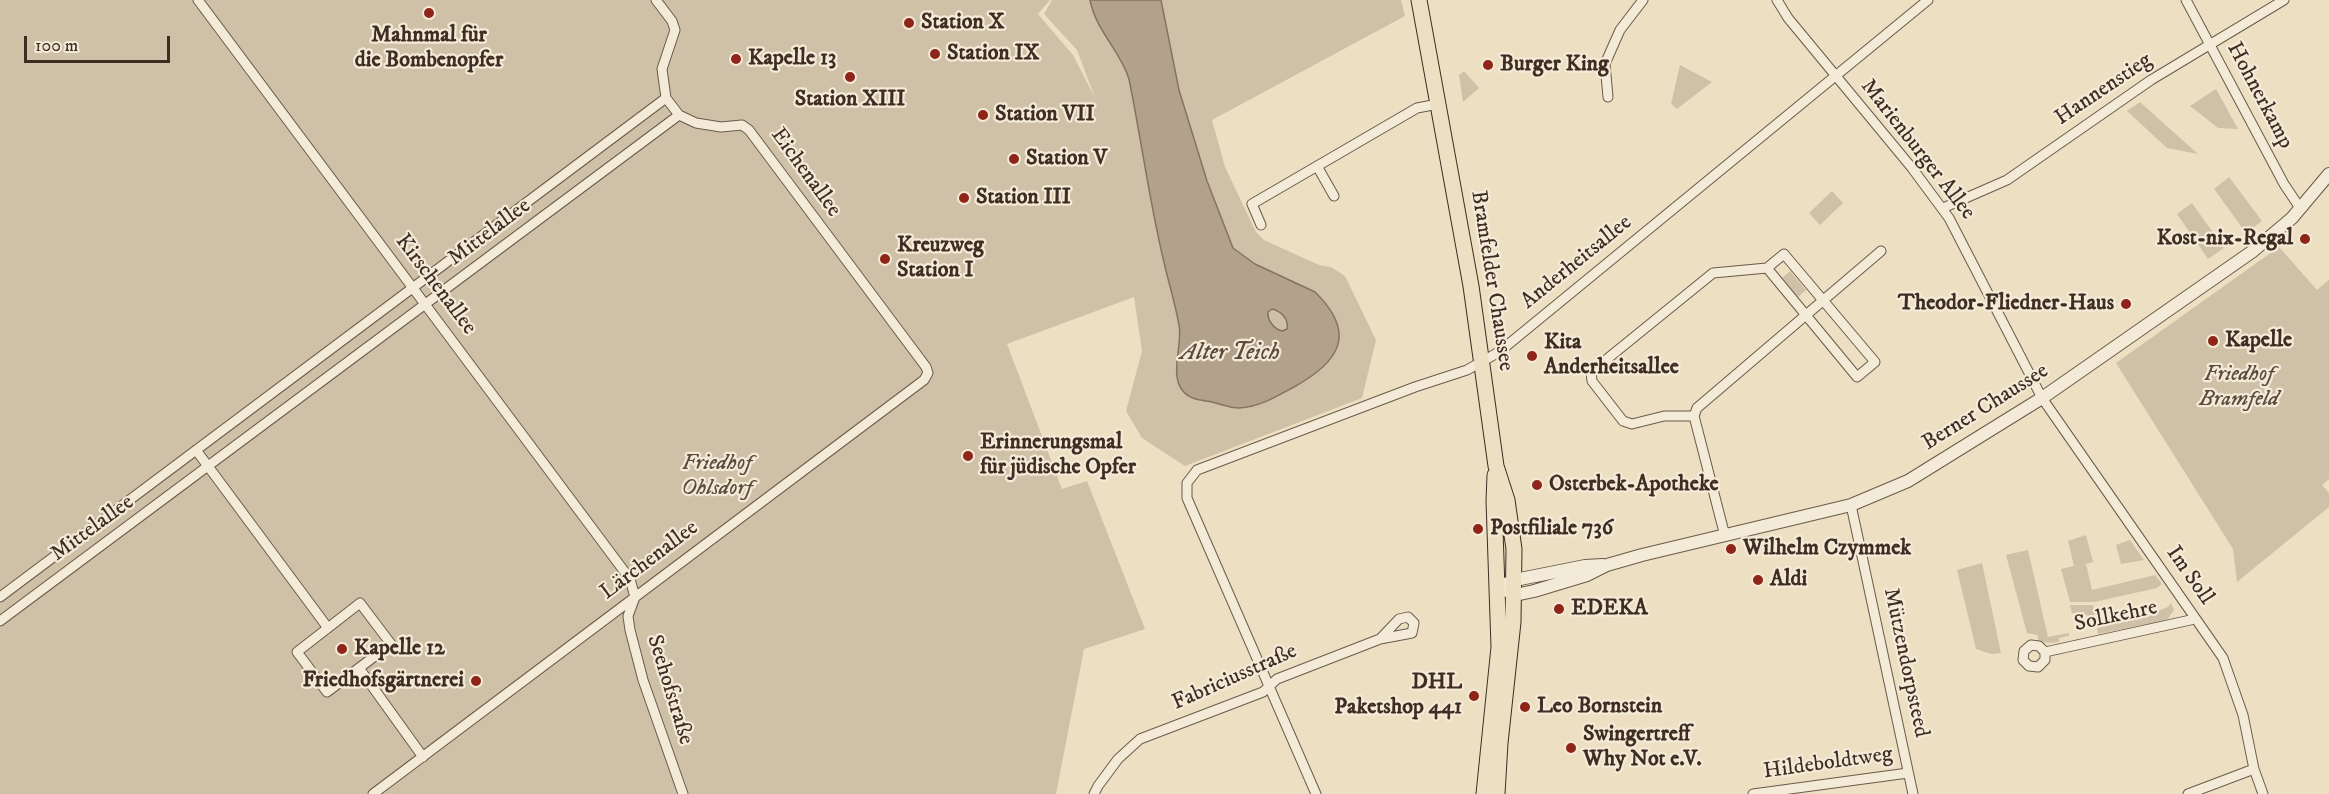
<!DOCTYPE html>
<html>
<head>
<meta charset="utf-8">
<style>
  body { margin:0 }
  #map { position:relative; width:2329px; height:794px; overflow:hidden; background:#eddfc2; font-family:"IM FELL DW Pica",serif }
  canvas { display:block }
  .scale { position:absolute; left:24px; top:36px; width:146px; height:27px; box-sizing:border-box; border:3px solid #3f2d23; border-top:0; padding-left:8px; font-size:18px; line-height:21px; white-space:nowrap; color:#3f2d23; -webkit-text-stroke:4px #f3ead7; paint-order:stroke }
</style>
</head>
<body>
<div id="map">
<canvas width="2329" height="794"></canvas>
<div class="scale">100 m</div>
</div>
<script>
const context = document.querySelector('canvas').getContext('2d');
context.lineJoin = 'round';
function fill(path, color) {
  context.fillStyle = color;
  context.fill(path, 'evenodd');
}
function stroke(path, color, width, dash) {
  context.strokeStyle = color;
  context.lineWidth = width;
  context.lineCap = dash ? 'butt' : 'round';
  context.setLineDash(dash || []);
  context.stroke(path);
}
function write(font, color, halo, rows, align = 'center') {
  context.font = font + ' "IM FELL DW Pica",serif';
  context.lineWidth = 4.5;
  context.setLineDash([]);
  context.textBaseline = 'middle';
  context.strokeStyle = halo;
  context.fillStyle = color;
  for (const [text, x, y, turn = 0] of rows) {
    context.save();
    context.translate(x, y);
    context.rotate((+turn || 0) * Math.PI / 180);
    context.textAlign = isNaN(turn) ? turn : align;
    if (halo) context.strokeText(text, 0, 0);
    context.fillText(text, 0, 0);
    context.restore();
  }
}
fill(new Path2D(`
  M0,0H1050L1038,14L1073,55L1095,98L1077,50L1044,14L1052,0H1401L1405,16L1212,120L1225,167L1256,232L1264,240L1319,265L1331,267L1345,276L1376,340L1362,398L1185,466L1142,438L1126,411L1142,351L1134,297L1007,344L1062,489L1087,481L1145,629L1084,649L1056,794H0Z
  M1680,65L1712,82L1677,109L1671,104Z
  M1464,71L1479,88L1463,102L1459,75Z
  M2216,89L2238,129L2218,128L2190,106Z
  M2140,102L2198,154L2167,148L2127,111Z
  M2229,177L2262,221L2246,233L2214,189Z
  M1832,191L1843,203L1820,225L1809,213Z
  M2192,203L2224,248L2208,259L2177,214Z
  M2279,247L2317,290L2329,280V479L2322,485L2329,493V507L2237,582L2233,549L2116,363Z
  M1790,271L1806,290L1798,297L1782,278Z
  M2086,535L2093,562L2086,564L2092,590L2155,575L2162,584L2157,588L2094,602H2070L2061,569L2074,566L2068,541Z
  M2130,540L2144,560L2121,564L2116,545Z
  M2028,550L2048,637L2069,633V636L2059,638V642L2050,643L2039,641L2037,635L2027,633L2006,555Z
  M1982,563L2001,653L1991,654L1976,649L1957,570Z
  M2171,603L2174,610L2167,620L2098,634L2097,627L2158,614V611L2168,607Z
  M2070,605H2093L2096,624L2087,615L2072,613Z`), '#cfc1a7');
const water = new Path2D(`
  M1090,0H1161L1179,90L1207,181L1233,248L1255,264L1315,292C1358,334 1339,362 1294,387C1277,396 1260,407 1239,408C1230,408 1221,404 1212,402C1202,400 1190,400 1183,391C1169,376 1183,344 1179,325C1175,302 1168,281 1163,258C1149,199 1141,138 1129,79C1120,50 1096,31 1090,0ZM1272,309C1281,311 1289,319 1287,329L1282,331C1274,329 1267,320 1268,312Z`);
fill(water, '#b2a28c');
stroke(water, '#847362', 1.5);
const minor = new Path2D(`
  M198,0L630,579L635,597
  M1777,0L1788,18L1912,168L1949,218L2042,398L2223,658L2243,715L2254,769L2263,794
  M2186,0L2284,184L2300,208
  M1608,97L1605,64L1620,30L1643,0
  M1317,166L1334,196
  M1943,208L2007,180L2151,80L2284,0
  M1261,225L1252,204L1417,108L1438,104
  M1784,254L1875,362L1857,377L1767,268Z
  M1694,416H1664L1632,424L1623,421L1592,381L1591,372L1713,273L1767,268
  M196,450L328,628
  M1851,505L1913,794
  M1725,536L1694,416L1697,408L1881,251
  M0,597L666,98
  M635,597L628,616L630,630L643,680L683,794
  M360,603L391,644L327,692L297,652Z
  M1408,617L1414,623L1412,633L1380,639L1399,619Z
  M0,621L679,115
  M2045,652V660L2038,667L2029,666L2023,660L2024,651L2031,645L2039,646L2045,652L2195,619
  M359,668L423,757
  M373,794L924,380L928,373L926,367L749,130L742,125L721,127L696,123L679,115L666,98L662,69L675,30L672,21L656,0
  M1094,794L1098,786L1118,759L1140,739L1263,692L1277,679L1380,639
  M1316,794L1187,498V483L1197,470L1415,387L1467,370L1499,352L1928,0
  M1753,794L1908,773
  M2188,794L2254,769`);
const tertiary = new Path2D(`
  M1505,584L1515,580L1585,566L1603,565
  M1507,591L1515,595L1534,591L1587,575L1607,565L1642,555L1851,505L1908,481L2042,398L2253,251L2292,218L2329,174`);
const primary = new Path2D(`
  M1419,0L1471,286L1496,466L1507,500L1514,549L1513,622L1500,743L1497,794
  M1484,794L1499,647L1494,501L1495,475`);
stroke(minor, '#6a5a4b', 11);
stroke(tertiary, '#6a5a4b', 14);
stroke(primary, '#3f2d23', 17);
stroke(minor, '#f3ead7', 9);
stroke(tertiary, '#f3ead7', 12);
stroke(primary, '#eddfc2', 15);
for (const [x, y, r, color] of [
  [429,13,6,"#8f2418"],
  [909,23,6,"#8f2418"],
  [935,54,6,"#8f2418"],
  [736,59,6,"#8f2418"],
  [1488,65,6,"#8f2418"],
  [850,77,6,"#8f2418"],
  [983,115,6,"#8f2418"],
  [1014,159,6,"#8f2418"],
  [964,198,6,"#8f2418"],
  [2305,239,6,"#8f2418"],
  [885,259,6,"#8f2418"],
  [2126,304,6,"#8f2418"],
  [2213,341,6,"#8f2418"],
  [1532,356,6,"#8f2418"],
  [968,456,6,"#8f2418"],
  [1537,485,6,"#8f2418"],
  [1478,529,6,"#8f2418"],
  [1731,549,6,"#8f2418"],
  [1758,580,6,"#8f2418"],
  [1559,609,6,"#8f2418"],
  [342,649,6,"#8f2418"],
  [476,681,6,"#8f2418"],
  [1474,696,6,"#8f2418"],
  [1525,707,6,"#8f2418"],
  [1571,748,6,"#8f2418"]
]) {
  const dot = new Path2D();
  dot.arc(x, y, r, 0, 2 * Math.PI);
  context.fillStyle = color;
  context.fill(dot);
  stroke(dot, '#f3ead7', 2);
}
write('bold 22px', '#3f2d23', '#f3ead7', [
  ["Station X",921,23],
  ["Mahnmal für",429,36,"center"],
  ["die Bombenopfer",429,61,"center"],
  ["Station IX",947,54],
  ["Kapelle 13",748,59],
  ["Burger King",1500,65],
  ["Station XIII",850,100,"center"],
  ["Station VII",995,115],
  ["Station V",1026,159],
  ["Station III",976,198],
  ["Kost-nix-Regal",2293,239,"right"],
  ["Kreuzweg",897,246],
  ["Station I",897,271],
  ["Theodor-Fliedner-Haus",2114,304,"right"],
  ["Kapelle",2225,341],
  ["Kita",1544,343],
  ["Anderheitsallee",1544,368],
  ["Erinnerungsmal",980,443],
  ["für jüdische Opfer",980,468],
  ["Osterbek-Apotheke",1549,485],
  ["Postfiliale 736",1490,529],
  ["Wilhelm Czymmek",1743,549],
  ["Aldi",1770,580],
  ["EDEKA",1571,609],
  ["Kapelle 12",354,649],
  ["Friedhofsgärtnerei",464,681,"right"],
  ["DHL",1462,683,"right"],
  ["Paketshop 441",1462,708,"right"],
  ["Leo Bornstein",1537,707],
  ["Swingertreff",1583,735],
  ["Why Not e.V.",1583,760]
], 'left');
write('22px', '#3f2d23', '#f3ead7', [
  ["Hannenstieg",2104,90,-34],
  ["Hohnerkamp",2259,96,62],
  ["Marienburger Allee",1917,150,52],
  ["Eichenallee",805,173,54],
  ["Mittelallee",490,233,-37],
  ["Anderheitsallee",1577,263,-39],
  ["Bramfelder Chaussee",1491,281,81],
  ["Kirschenallee",435,285,53],
  ["Berner Chaussee",1986,408,-32],
  ["Mittelallee",93,529,-36],
  ["Lärchenallee",650,561,-37],
  ["Im Soll",2189,576,55],
  ["Sollkehre",2116,617,-12],
  ["Mützendorpsteed",1905,663,78],
  ["Fabriciusstraße",1235,678,-24],
  ["Seehofstraße",669,690,73],
  ["Hildeboldtweg",1828,764,-8]
]);
write('italic 22px', '#5c4b3d', '#f3ead7', [
  ["Friedhof",2239,375],
  ["Bramfeld",2239,400],
  ["Friedhof",717,464],
  ["Ohlsdorf",717,489]
]);
write('italic 24px', '#5c4a3d', '#f3ead7', [
  ["Alter Teich",1230,354]
]);
</script>
</body>
</html>
